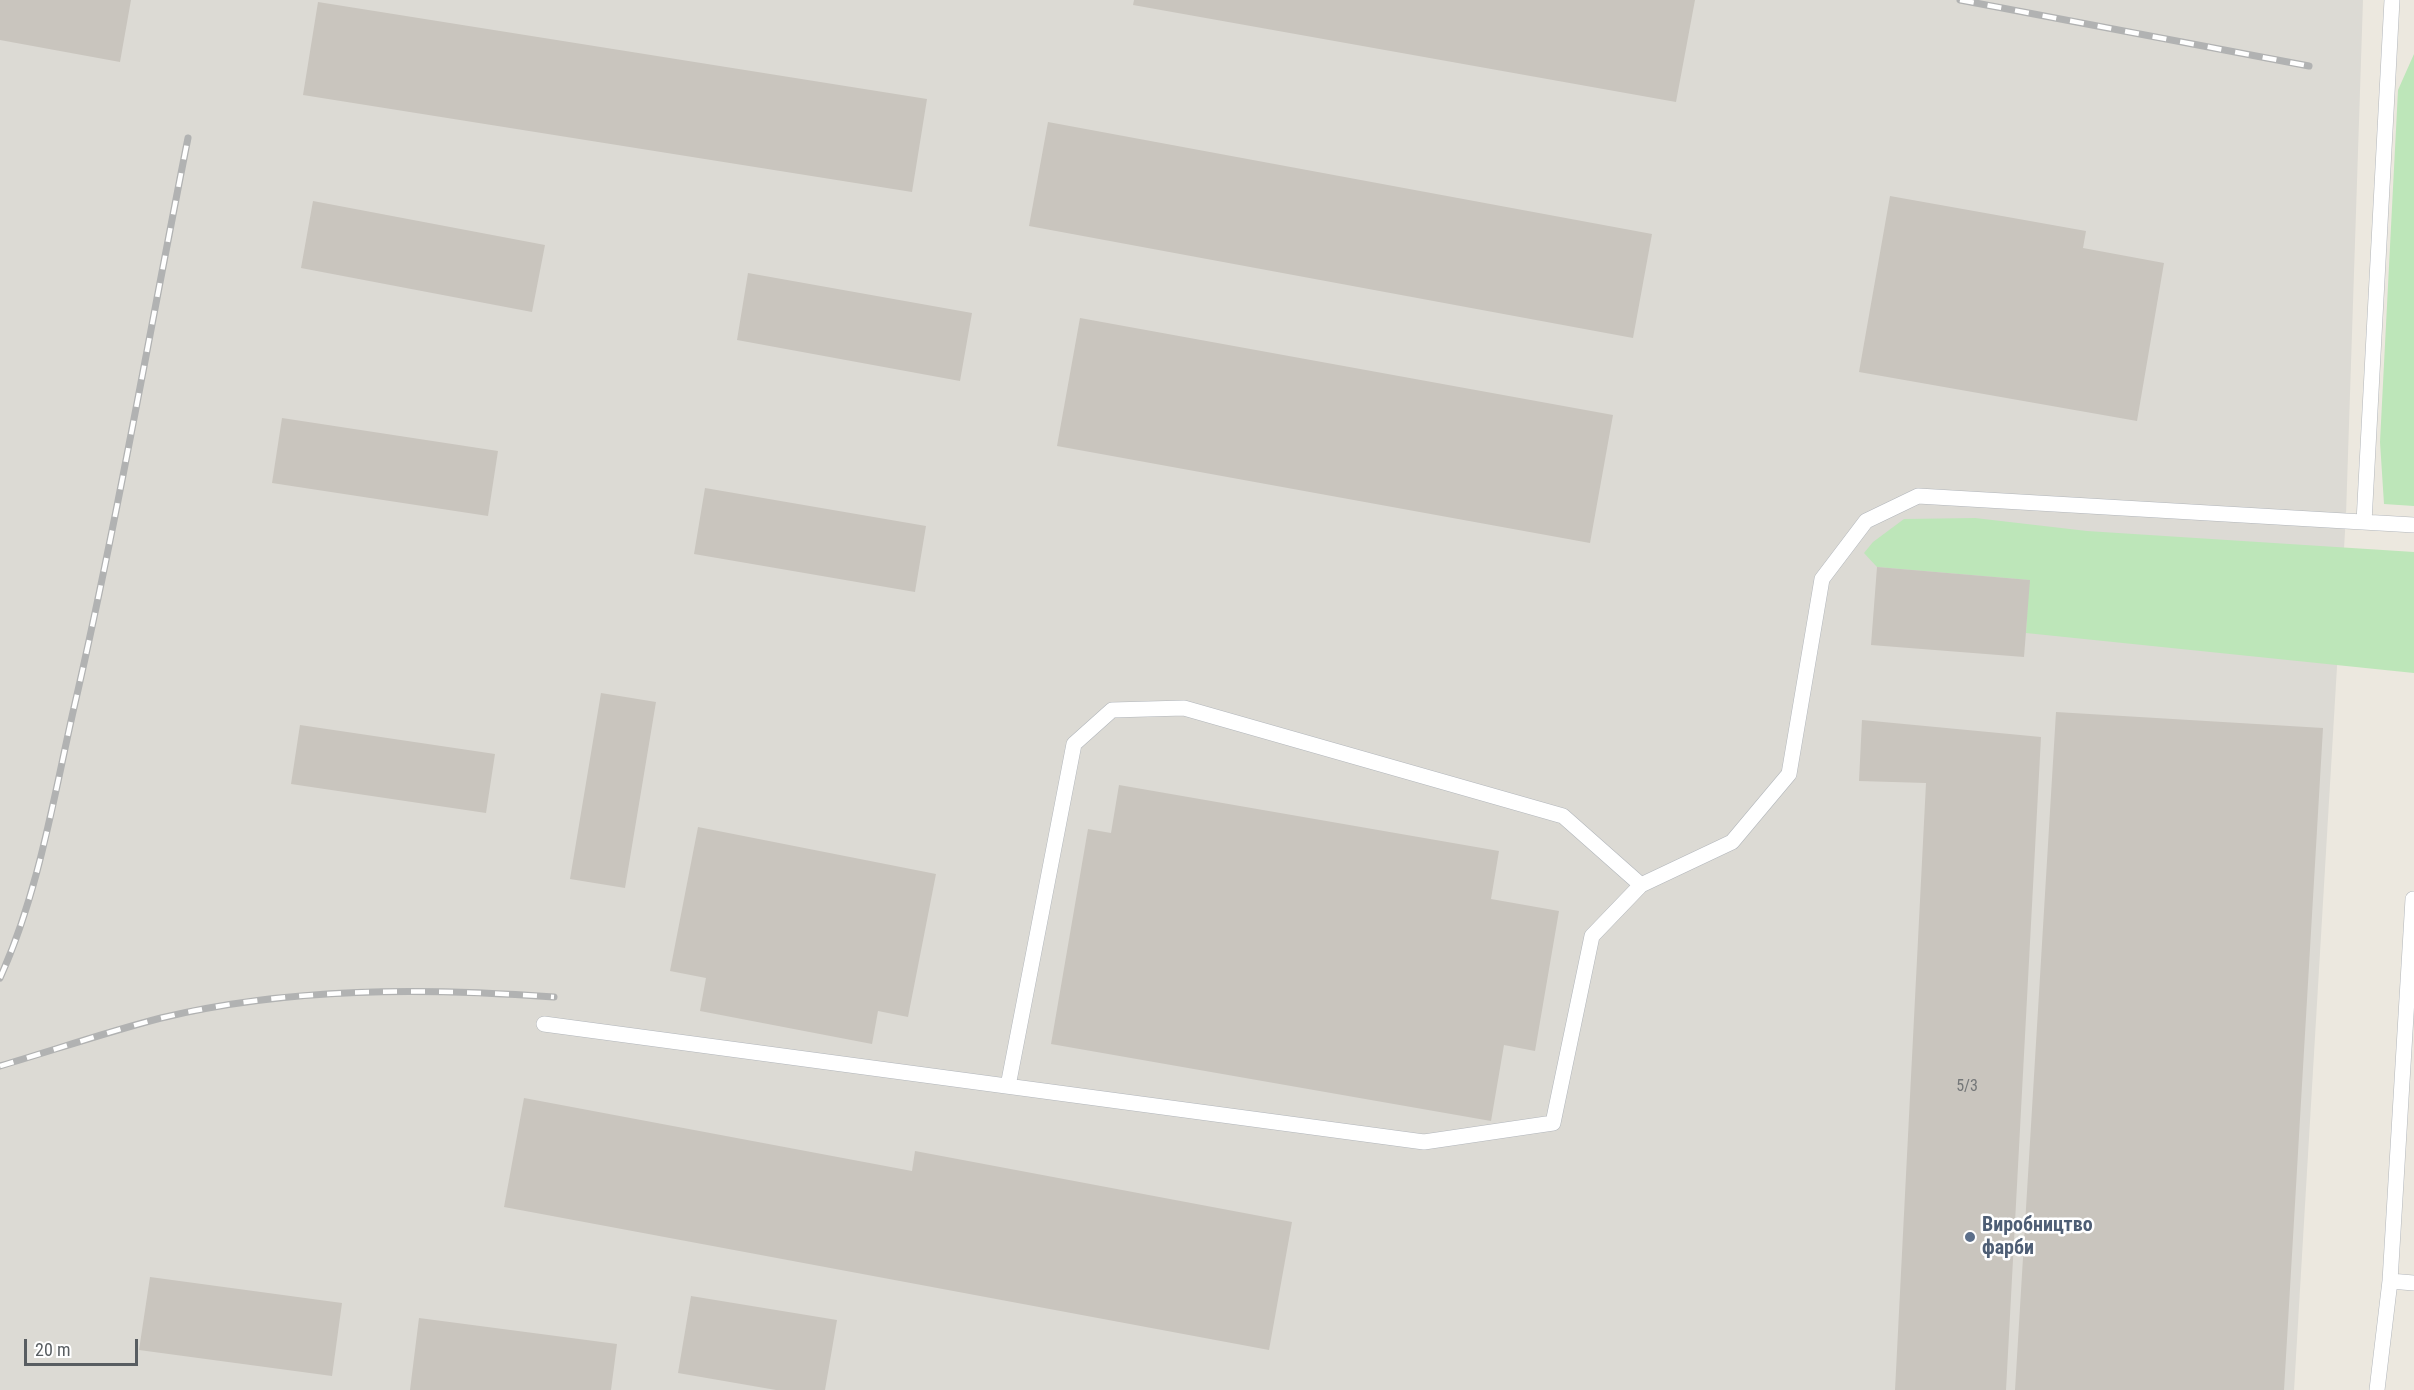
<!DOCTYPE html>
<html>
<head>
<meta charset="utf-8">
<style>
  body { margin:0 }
  #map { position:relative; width:2414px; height:1390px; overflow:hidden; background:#ece8df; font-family:"Roboto Condensed",sans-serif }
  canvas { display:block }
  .scale { position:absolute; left:24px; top:1339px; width:114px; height:27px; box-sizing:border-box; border:3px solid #585d61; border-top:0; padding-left:8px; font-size:18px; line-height:21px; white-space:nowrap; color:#585d61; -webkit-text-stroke:4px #fff; paint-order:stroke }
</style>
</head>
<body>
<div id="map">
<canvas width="2414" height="1390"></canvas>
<div class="scale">20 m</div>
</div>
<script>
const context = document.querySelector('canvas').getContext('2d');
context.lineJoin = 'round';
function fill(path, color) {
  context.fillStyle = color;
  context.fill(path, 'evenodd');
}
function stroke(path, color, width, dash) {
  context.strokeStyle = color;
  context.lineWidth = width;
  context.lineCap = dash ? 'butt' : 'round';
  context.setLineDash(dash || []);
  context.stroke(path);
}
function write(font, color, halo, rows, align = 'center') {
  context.font = font + ' "Roboto Condensed",sans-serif';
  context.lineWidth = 5;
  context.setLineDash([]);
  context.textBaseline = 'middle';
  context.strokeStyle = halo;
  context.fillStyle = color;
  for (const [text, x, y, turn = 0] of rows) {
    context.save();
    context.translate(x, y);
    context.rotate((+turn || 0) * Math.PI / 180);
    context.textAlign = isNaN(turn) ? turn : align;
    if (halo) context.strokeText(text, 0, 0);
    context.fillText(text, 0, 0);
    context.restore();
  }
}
fill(new Path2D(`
  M0,0H2363L2346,515L2294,1390H0Z`), '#dcdad4');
fill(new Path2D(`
  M2414,54V506L2384,504L2380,442L2398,90Z
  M1975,518L2087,531L2414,552V673L2026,633L2029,580L1877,567L1864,553L1873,542L1904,519Z`), '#bde6b9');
fill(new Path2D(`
  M0,0H131L120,62L0,40Z
  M1134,0H1695L1676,102L1133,5Z
  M318,2L927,99L912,192L303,95Z
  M1048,122L1652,234L1633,338L1029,226Z
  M1890,196L2086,231L2083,248L2164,263L2137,421L1859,372Z
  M313,201L545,245L532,312L301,268Z
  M748,273L972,313L960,381L737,340Z
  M1080,318L1613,415L1590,543L1057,446Z
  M282,418L498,451L488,516L272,483Z
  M705,488L926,526L915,592L694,554Z
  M1877,567L2030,580L2024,657L1871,645Z
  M601,693L656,702L625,888L570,879Z
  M2056,712L2323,728L2284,1390H2015Z
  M1862,720L2041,737L2006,1390H1895L1926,783L1859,781Z
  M300,725L495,754L486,813L291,784Z
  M1119,785L1499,851L1491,899L1559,911L1535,1051L1504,1045L1491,1121L1051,1044L1088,829L1111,833Z
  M698,827L936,874L908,1017L878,1011L872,1044L700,1011L706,978L670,971Z
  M524,1098L912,1171L915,1151L1292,1222L1269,1350L504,1207Z
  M150,1277L342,1303L332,1376L139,1350Z
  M691,1296L837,1320L825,1390H776L678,1373Z
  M419,1318L617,1344L611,1390H410Z`), '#c9c5be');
const service = new Path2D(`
  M2364,522L2392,0
  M544,1024L1424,1142L1553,1123L1592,936L1641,885L1732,842L1789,774L1822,579L1866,521L1918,496L2414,525
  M1008,1086L1074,744L1112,710L1184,708L1563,816L1641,885
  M2390,1281L2414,1283
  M2377,1390L2390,1281L2413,899`);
stroke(service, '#b2b6bb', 16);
stroke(service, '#fff', 15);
const rail = new Path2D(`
  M1960,0L2309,66
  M0,978C38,894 53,801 73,712C117,522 150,329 188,138
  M0,1066C54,1050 107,1032 161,1018C289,987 424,988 554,997`);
stroke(rail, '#b1b2b2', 7);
stroke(rail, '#fff', 4.5, [14]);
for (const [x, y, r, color] of [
  [1970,1237,6,"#5c6f8a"]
]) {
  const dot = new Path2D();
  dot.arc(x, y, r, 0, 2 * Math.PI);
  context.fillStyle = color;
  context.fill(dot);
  stroke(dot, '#fff', 2);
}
write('16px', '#747778', null, [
  ["5/3",1967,1087]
]);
write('bold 20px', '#4e5e75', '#fff', [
  ["Виробництво",1982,1226],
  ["фарби",1982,1249]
], 'left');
</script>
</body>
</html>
